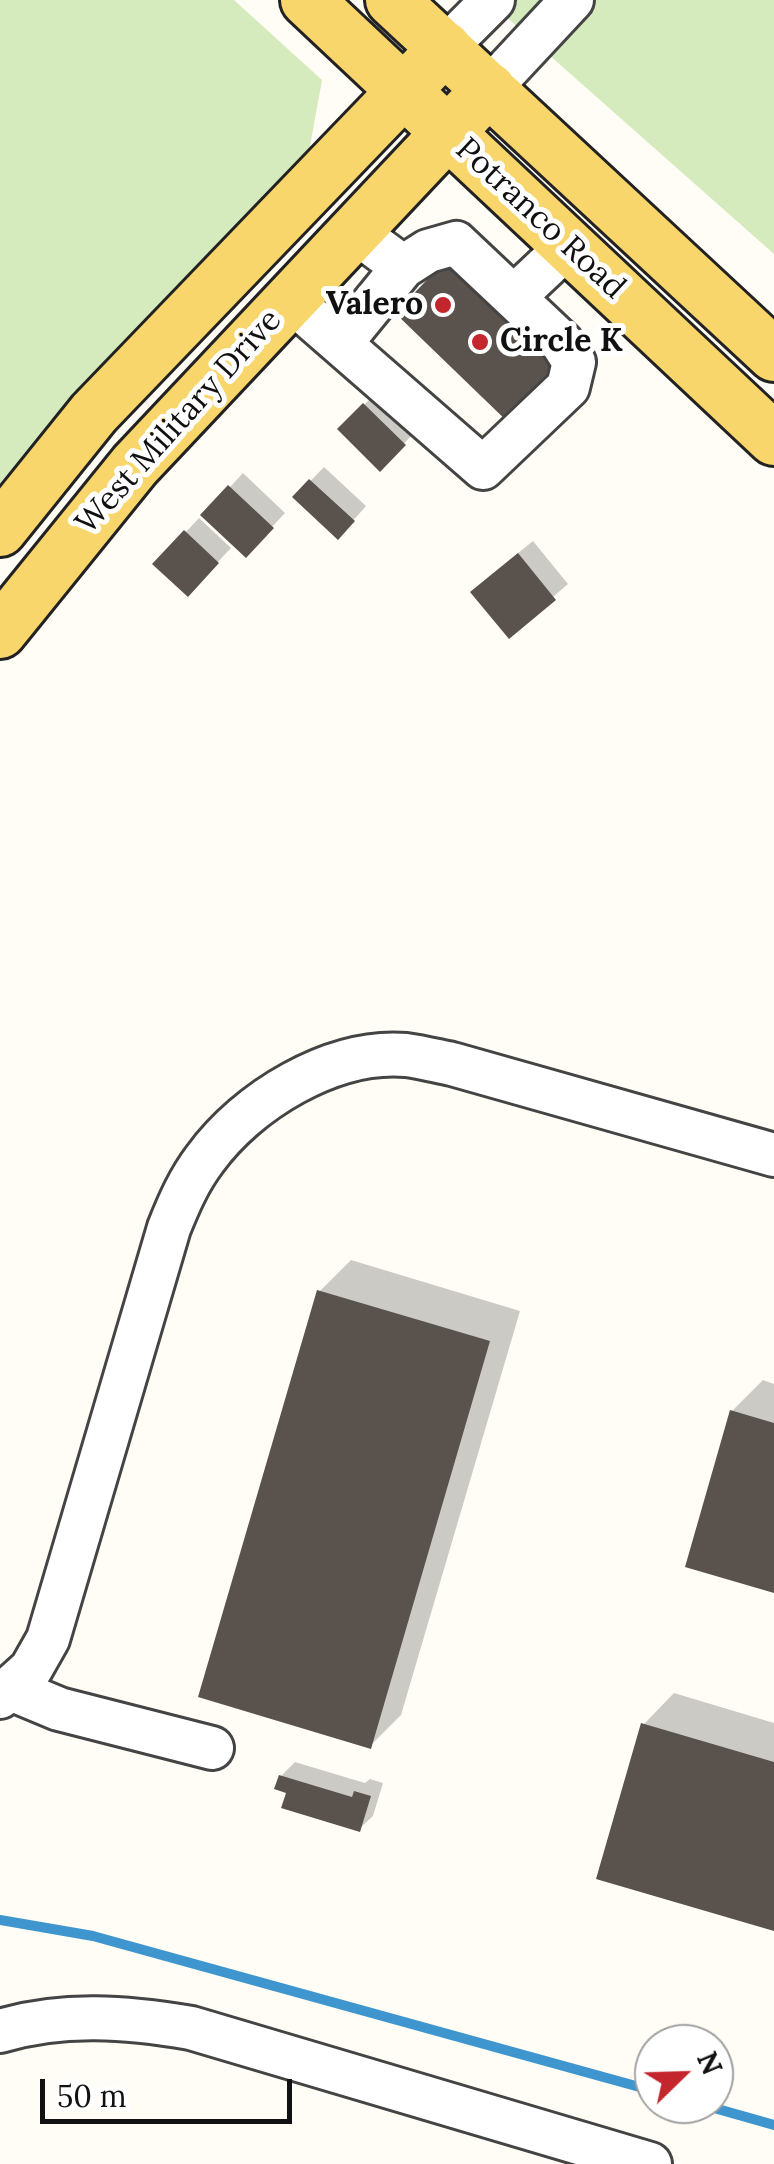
<!DOCTYPE html>
<html>
<head>
<meta charset="utf-8">
<style>
  body { margin:0 }
  #map { position:relative; width:774px; height:2164px; overflow:hidden; background:#fffdf5; font-family:Lora,serif }
  canvas { display:block }
  .north { position:absolute; left:634px; top:2024px; width:100px; height:100px; box-sizing:border-box; background:#fff; border:2px solid #a0a0a0; border-radius:50%; rotate:67deg; font-size:28px; font-weight:700; line-height:40px; text-align:center; color:#111 }
  .north::after { content:''; display:block; margin:auto; width:35px; height:45px; background:#c4262e; clip-path:polygon(50% 0,100% 100%,50% 72%,0 100%) }
  .scale { position:absolute; left:40px; top:2079px; width:252px; height:45px; box-sizing:border-box; border:5px solid #111; border-top:0; padding-left:12px; font-size:30px; line-height:35px; white-space:nowrap; color:#111; -webkit-text-stroke:8px #fff; paint-order:stroke }
</style>
</head>
<body>
<div id="map">
<canvas width="774" height="2164"></canvas>
<div class="north">N</div>
<div class="scale">50 m</div>
</div>
<script>
const context = document.querySelector('canvas').getContext('2d');
context.lineJoin = 'round';
function fill(path, color) {
  context.fillStyle = color;
  context.fill(path, 'evenodd');
}
function stroke(path, color, width, dash) {
  context.strokeStyle = color;
  context.lineWidth = width;
  context.lineCap = dash ? 'butt' : 'round';
  context.setLineDash(dash || []);
  context.stroke(path);
}
function write(font, color, halo, rows, align = 'center') {
  context.font = font + ' Lora,serif';
  context.lineWidth = 10;
  context.setLineDash([]);
  context.textBaseline = 'middle';
  context.strokeStyle = halo;
  context.fillStyle = color;
  for (const [text, x, y, turn = 0] of rows) {
    context.save();
    context.translate(x, y);
    context.rotate((+turn || 0) * Math.PI / 180);
    context.textAlign = isNaN(turn) ? turn : align;
    if (halo) context.strokeText(text, 0, 0);
    context.fillText(text, 0, 0);
    context.restore();
  }
}
fill(new Path2D(`
  M0,0H234L322,80L309,152L0,497Z
  M487,0H774V254Z`), '#d5ebbd');
fill(new Path2D(`
  M378,391L417,430L380,468L340,429Z
  M324,467L366,506L351,523L295,497Z
  M243,473L285,513L259,541L204,515Z
  M199,518L231,548L201,580L156,564Z
  M533,541L568,584L509,635L487,578Z
  M351,1260L520,1311L401,1715L370,1746L320,1291Z
  M763,1380L774,1384V1590L732,1411Z
  M674,1693L774,1723V1928L643,1725Z
  M295,1762L365,1783L370,1779L383,1783L373,1816L359,1829L289,1791L281,1776Z`), '#0003');
stroke(new Path2D(`
  M0,1920L93,1936L654,2091
  M700,2104L774,2125`), '#3f96cf', 10);
fill(new Path2D(`
  M448,258L564,372L512,426L395,313Z
  M363,403L406,445L380,472L337,429Z
  M309,479L355,521L338,540L292,497Z
  M228,485L274,528L246,558L200,515Z
  M184,530L219,563L188,597L152,564Z
  M518,553L556,600L509,639L470,592Z
  M317,1290L490,1341L371,1749L198,1697Z
  M730,1410L774,1423V1593L685,1567Z
  M641,1723L774,1762V1931L596,1879Z
  M279,1775L352,1797L354,1791L371,1796L360,1832L281,1808L286,1793L274,1789Z`), '#5a524d');
const minor = new Path2D(`
  M445,48L493,0
  M489,89L572,0
  M514,297L568,246
  M289,299L483,468L568,387L574,362L562,343L456,243L428,251L403,267L353,230
  M341,343L403,267
  M11,1689L59,1709L212,1748
  M0,1697L31,1669L48,1639L169,1228C179,1203 189,1180 205,1159C247,1101 332,1049 406,1055C421,1057 437,1061 452,1064L774,1155
  M0,2031C63,2012 127,2017 191,2028L650,2164`);
const major = new Path2D(`
  M307,0L774,439
  M392,0L774,355
  M0,530L94,413L445,48
  M0,632L135,465L489,89`);
stroke(minor, '#444', 48);
stroke(major, '#222', 58);
stroke(minor, '#fff', 42);
stroke(major, '#f9d66b', 52);
for (const [x, y, r, color] of [
  [443,305,10,"#c4262e"],
  [480,342,10,"#c4262e"]
]) {
  const dot = new Path2D();
  dot.arc(x, y, r, 0, 2 * Math.PI);
  context.fillStyle = color;
  context.fill(dot);
  stroke(dot, '#fff', 4);
}
write('32px', '#111', '#fff', [
  ["Potranco Road",540,219,43],
  ["West Military Drive",179,422,-48]
]);
write('bold 32px', '#111', '#fff', [
  ["Valero",423,305],
  ["Circle K",500,342,"left"]
], 'right');
</script>
</body>
</html>
